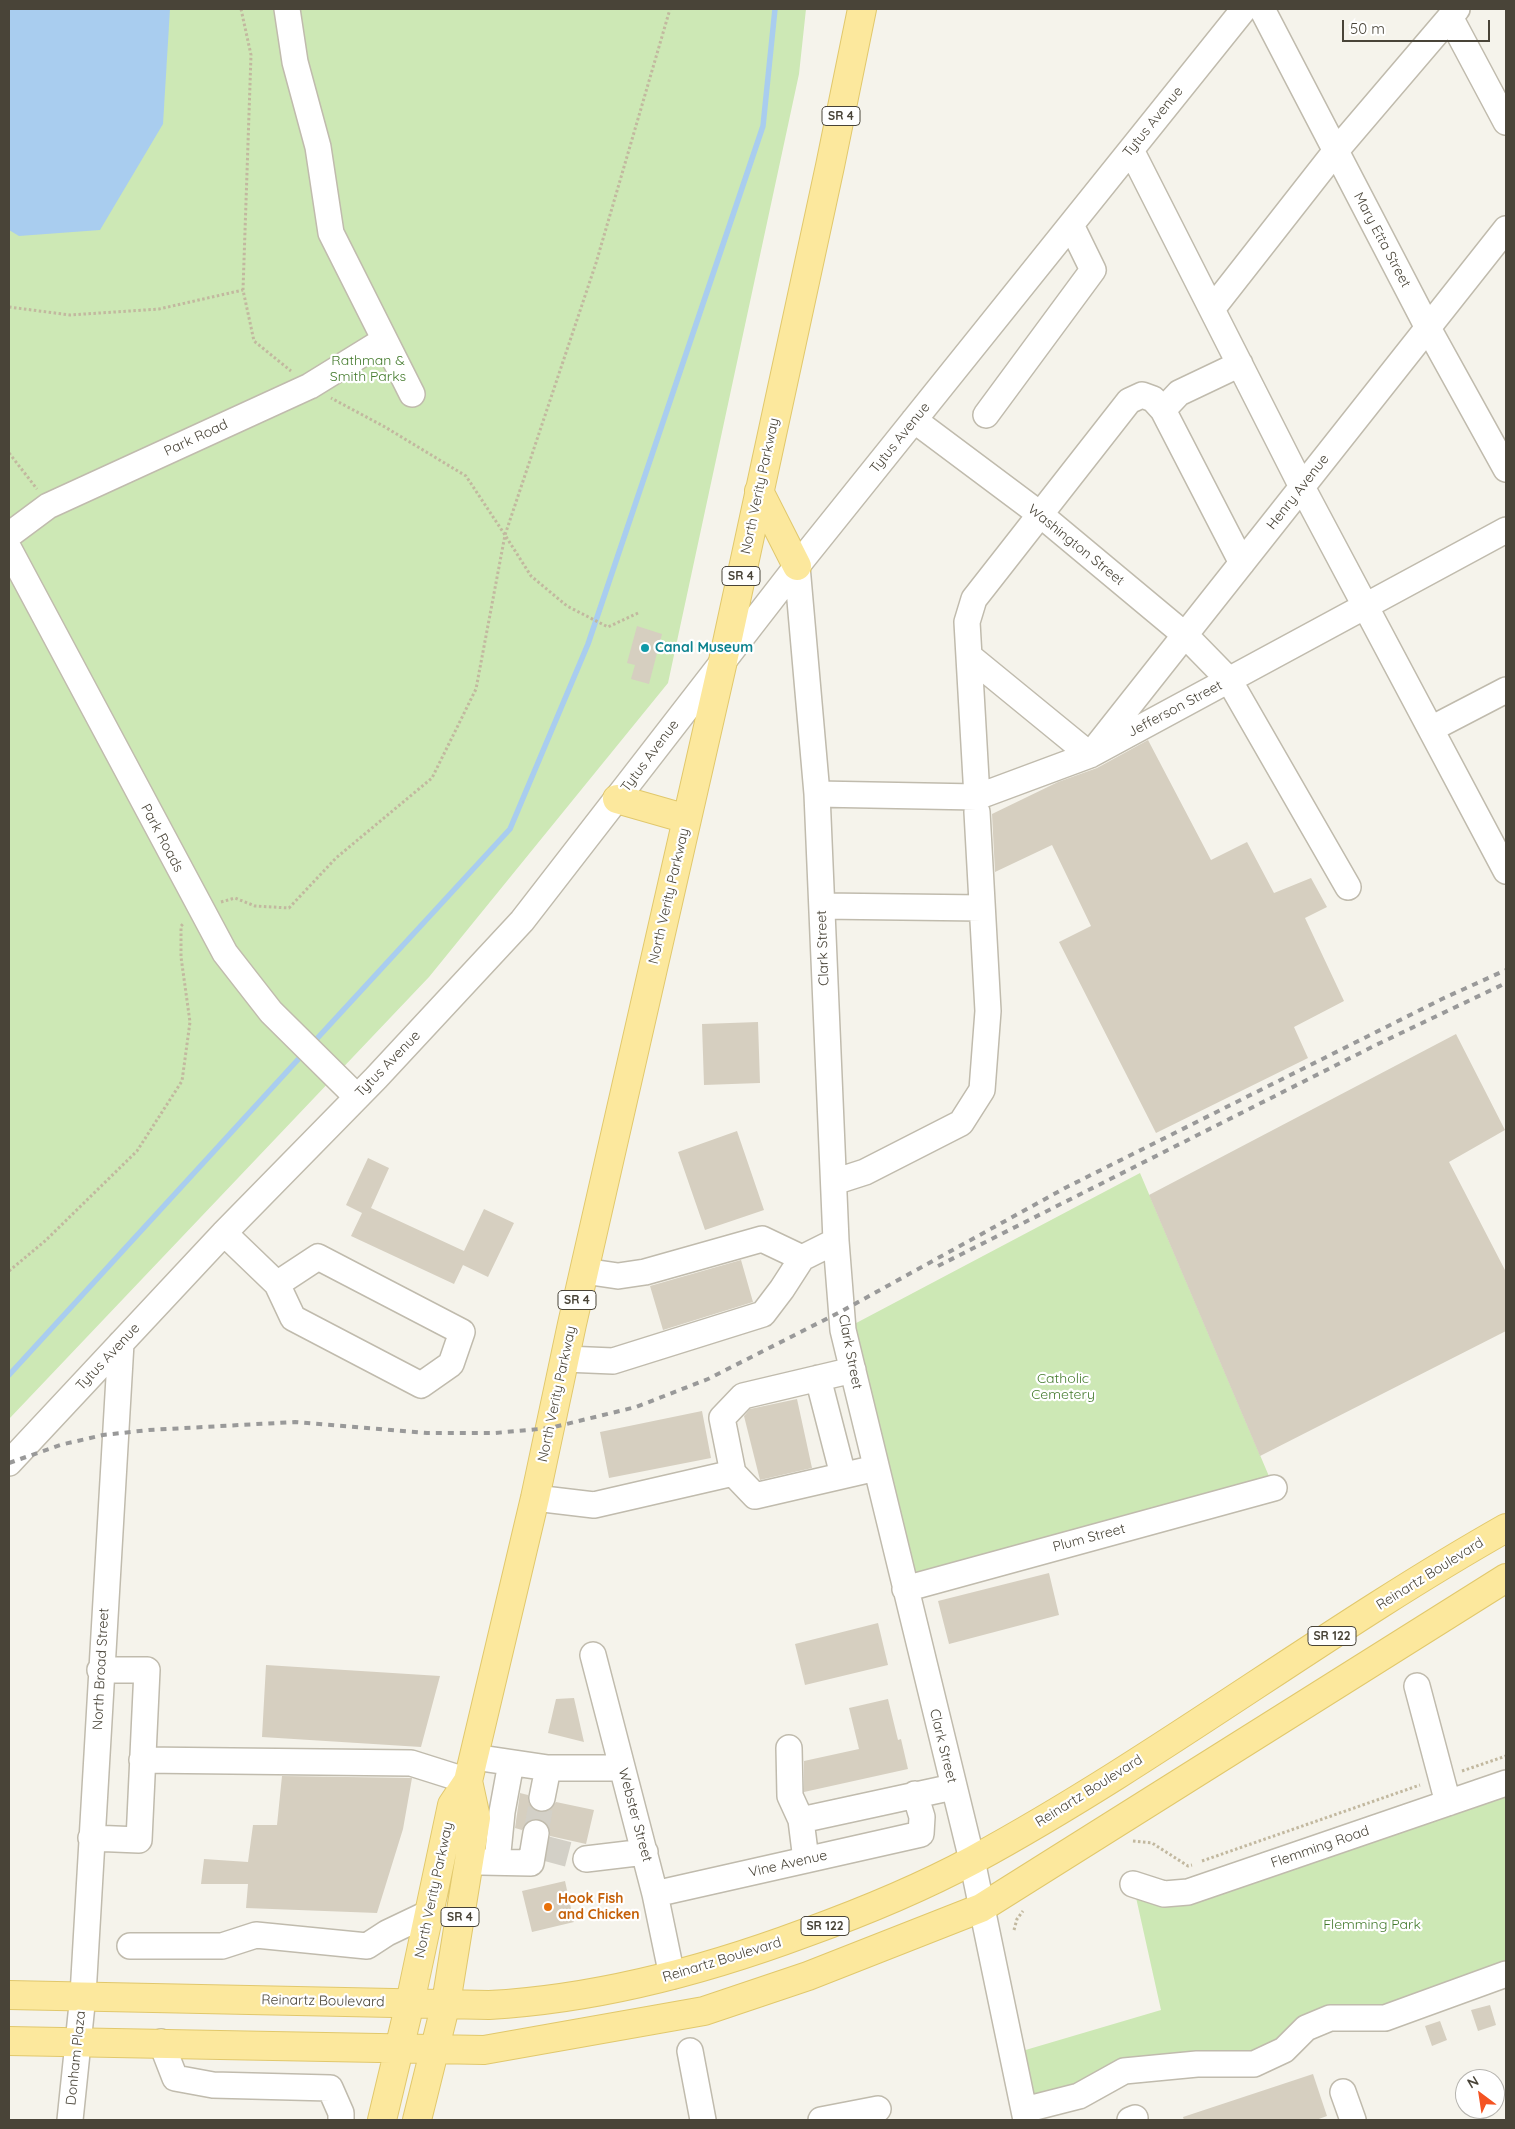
<!DOCTYPE html>
<html>
<head>
<meta charset="utf-8">
<style>
  body { margin:0 }
  #map { position:relative; width:1515px; height:2129px; overflow:hidden; background:#f5f3eb; font-family:Quicksand,sans-serif }
  canvas { display:block }
  .frame { position:absolute; inset:0; border:10px solid #494438; pointer-events:none }
  .north { position:absolute; left:1455px; top:2069px; width:50px; height:50px; box-sizing:border-box; background:#fff; border:1px solid #b6b4af; border-radius:50%; rotate:329deg; font-size:14px; font-weight:700; line-height:20px; text-align:center; color:#494438 }
  .north::after { content:''; display:block; margin:auto; width:18px; height:22px; background:#f45322; clip-path:polygon(50% 0,100% 100%,50% 72%,0 100%) }
  .scale { position:absolute; left:1342px; top:20px; width:148px; height:22px; box-sizing:border-box; border:2px solid #494438; border-top:0; padding-left:6px; font-size:15px; line-height:18px; white-space:nowrap; color:#494438; -webkit-text-stroke:4px #fff; paint-order:stroke }
</style>
</head>
<body>
<div id="map">
<canvas width="1515" height="2129"></canvas>
<div class="frame"></div>
<div class="north">N</div>
<div class="scale">50 m</div>
</div>
<script>
const context = document.querySelector('canvas').getContext('2d');
context.lineJoin = 'round';
function fill(path, color) {
  context.fillStyle = color;
  context.fill(path, 'evenodd');
}
function stroke(path, color, width, dash) {
  context.strokeStyle = color;
  context.lineWidth = width;
  context.lineCap = dash ? 'butt' : 'round';
  context.setLineDash(dash || []);
  context.stroke(path);
}
function write(font, color, halo, rows, align = 'center') {
  context.font = font + ' Quicksand,sans-serif';
  context.lineWidth = 4.5;
  context.setLineDash([]);
  context.textBaseline = 'middle';
  context.strokeStyle = halo;
  context.fillStyle = color;
  for (const [text, x, y, turn = 0] of rows) {
    context.save();
    context.translate(x, y);
    context.rotate((+turn || 0) * Math.PI / 180);
    context.textAlign = isNaN(turn) ? turn : align;
    if (halo) context.strokeText(text, 0, 0);
    context.fillText(text, 0, 0);
    context.restore();
  }
}
fill(new Path2D(`
  M9,9H806L799,74L668,683L429,977L9,1419Z
  M1140,1173L1274,1488L905,1589L843,1330Z
  M1506,1783V1974L1385,2018H1330L1284,2050L1197,2064L1024,2110L1012,2054L1161,2010L1133,1884L1164,1894Z`), '#cde8b5');
fill(new Path2D(`
  M9,9H170L163,124L100,230L19,236L9,230Z`), '#a9cdef');
stroke(new Path2D(`
  M312,1044L510,829L588,644L763,126L775,9
  M9,1375L304,1053`), '#a9cdef', 5.5);
fill(new Path2D(`
  M637,626L662,634L649,684L631,679L635,665L627,663Z
  M1148,740L1211,860L1247,842L1274,893L1311,878L1327,907L1305,918L1344,1001L1294,1027L1308,1058L1156,1133L1059,942L1091,926L1052,845L995,872L992,814L1058,782L1097,768Z
  M758,1022L760,1083L704,1085L702,1024Z
  M1456,1034L1505,1130L1449,1162L1506,1272V1331L1260,1456L1149,1195Z
  M737,1131L764,1210L705,1230L678,1152Z
  M368,1158L389,1168L371,1208L464,1251L484,1209L514,1223L488,1277L463,1265L454,1284L351,1236L362,1213L346,1205Z
  M741,1260L753,1302L663,1330L650,1286Z
  M797,1399L812,1468L760,1480L744,1416L750,1409Z
  M702,1411L711,1458L609,1478L600,1432Z
  M1049,1573L1059,1615L949,1644L938,1601Z
  M878,1623L888,1665L805,1685L795,1644Z
  M266,1665L440,1676L421,1747L262,1737Z
  M574,1698L584,1742L548,1733L556,1699Z
  M888,1699L898,1740L901,1739L908,1769L804,1792V1761L859,1749L849,1708Z
  M282,1776L412,1778L403,1829L377,1913L246,1908L248,1884H201L204,1859L248,1862L253,1825H277Z
  M520,1793L528,1795L529,1803L539,1812L547,1811L556,1802L594,1810L586,1844L550,1836L549,1828L539,1819L531,1820L522,1830L515,1828Z
  M565,1881L574,1922L532,1932L522,1891Z
  M1490,2005L1496,2025L1478,2031L1471,2010Z
  M1440,2021L1447,2040L1432,2046L1425,2026Z
  M1313,2074L1327,2116L1316,2120H1184L1183,2117Z`), '#d6cfc0');
stroke(new Path2D(`
  M536,1833L542,1798
  M544,1848L586,1859`), '#d3d0c7', 25, [25, 12]);
const minor = new Path2D(`
  M287,9L295,62L318,147L331,233L412,394
  M1262,9L1428,328L1506,469
  M1450,17L1506,122
  M1131,150L1302,487L1506,871
  M1212,309L1335,152L1457,9
  M1163,410L1179,393L1240,364
  M986,415L1093,270L1071,225
  M914,420L1041,515L1185,635L1229,680L1348,887
  M9,535L48,506L310,386L383,341
  M9,549L225,953L271,1012L357,1097
  M797,566L817,794L836,1241L843,1330L972,1860L1026,2120
  M969,656L1090,755L1506,229
  M1431,729L1506,690
  M817,794L977,797L1090,755L1506,530
  M977,797L967,622L974,599L1129,401L1142,395L1153,399L1163,410L1242,563
  M822,906L982,908
  M834,1182L865,1172L961,1123L982,1090L988,1011L977,812
  M224,1233L277,1284L293,1318L421,1385L451,1364L462,1332L318,1257L277,1284
  M584,1271L618,1276L645,1272L762,1239L802,1258
  M565,1359L613,1361L763,1314L782,1289L802,1258L836,1241
  M818,1378L843,1475
  M9,1463L224,1233L376,1078L522,921L797,566L1244,9
  M733,1473L722,1418L743,1396L853,1370
  M535,1498L594,1505L733,1473L755,1496L876,1468
  M905,1589L1274,1488
  M593,1655L655,1894L672,1976
  M1417,1686L1448,1803
  M789,1748L790,1796L801,1820L953,1787
  M474,1757L548,1768L542,1798
  M142,1760L411,1763L468,1781
  M548,1768H622
  M801,1820L806,1860
  M91,1838L139,1840L147,1670H100
  M586,1859L645,1852
  M481,1862L531,1863L536,1833
  M497,1862L502,1812L511,1763
  M1133,1884L1164,1894L1188,1892L1506,1783
  M655,1894L921,1834L922,1817L915,1794
  M130,1946H222L256,1935L367,1946L387,1933L429,1913
  M161,2042L175,2078L213,2085L330,2088L341,2113V2120
  M690,2051L703,2120
  M1343,2092L1353,2120
  M1024,2110L1079,2096L1124,2071L1197,2064H1254L1284,2050L1306,2028L1330,2018H1385L1506,1974
  M70,2120L83,1995L121,1343
  M821,2120L878,2109
  M1130,2120L1135,2118`);
const major = new Path2D(`
  M759,491L797,566
  M617,799L687,819
  M9,1995L489,2005C598,1999 703,1971 805,1933C863,1912 919,1889 973,1860C1157,1760 1324,1631 1506,1528
  M9,2041L484,2050L704,2011L808,1976L981,1908L1506,1578
  M382,2120L410,2003L452,1805L468,1781L535,1498L572,1324L723,661L830,166L862,9
  M417,2120L446,2003L476,1818L468,1781`);
stroke(minor, '#c0bbad', 28);
stroke(major, '#e1c86c', 30);
stroke(new Path2D(`
  M241,9L251,55L243,290L254,341L291,371
  M9,307L70,315L159,309L243,290
  M9,453L37,489
  M638,613L608,627L567,606L531,576L505,535L596,263L670,9
  M221,902L235,898L255,906L289,908L336,858L432,778L476,689L505,535L466,476L385,427L331,398
  M9,1271L45,1241L137,1151L182,1081L190,1022L181,957V926L184,923
  M1462,1771L1506,1756
  M1133,1841L1152,1843L1188,1866L1192,1865
  M1202,1861L1420,1785
  M1014,1930L1017,1919L1023,1911`), '#c2b89f', 3, [2.5, 2.5]);
stroke(minor, '#fff', 25);
stroke(major, '#fce89d', 28);
stroke(new Path2D(`
  M938,1266L1376,1045L1506,983
  M9,1463L60,1445L103,1435L149,1430L295,1422L427,1433H495L550,1428L636,1407L708,1379L842,1311L1065,1188L1444,998L1506,970`), '#999', 4, [6, 6]);
for (const [x, y, r, color] of [
  [645,648,5,"#0f9aa8"],
  [548,1907,5,"#e8710a"]
]) {
  const dot = new Path2D();
  dot.arc(x, y, r, 0, 2 * Math.PI);
  context.fillStyle = color;
  context.fill(dot);
  stroke(dot, '#fff', 2);
}
for (const [x, y, w] of [
  [841,116,38],
  [741,576,38],
  [577,1300,38],
  [1332,1636,48],
  [460,1917,38],
  [825,1926,48]
]) {
  const box = new Path2D();
  box.roundRect(x - w / 2, y - 9.5, w, 19, 4);
  context.fillStyle = '#fff';
  context.fill(box);
  stroke(box, '#494438', 1);
}
write('bold 12px', '#494438', null, [
  ["SR 4",841,116],
  ["SR 4",741,576],
  ["SR 4",577,1300],
  ["SR 122",1332,1636],
  ["SR 4",460,1917],
  ["SR 122",825,1926]
]);
write('14px', '#494438', '#fff', [
  ["Tytus Avenue",1153,122,-51],
  ["Mary Etta Street",1382,240,62],
  ["Park Road",196,438,-25],
  ["Tytus Avenue",900,438,-51],
  ["North Verity Parkway",760,486,-78],
  ["Henry Avenue",1298,492,-52],
  ["Washington Street",1076,545,39],
  ["Jefferson Street",1175,709,-28],
  ["Tytus Avenue",650,756,-53],
  ["Park Roads",162,838,62],
  ["North Verity Parkway",669,896,-77],
  ["Clark Street",823,948,-92],
  ["Tytus Avenue",388,1064,-46],
  ["Clark Street",850,1352,79],
  ["Tytus Avenue",108,1357,-47],
  ["North Verity Parkway",557,1394,-78],
  ["Plum Street",1089,1538,-15],
  ["Reinartz Boulevard",1430,1574,-32],
  ["North Broad Street",101,1669,-87],
  ["Clark Street",943,1746,76],
  ["Reinartz Boulevard",1089,1791,-32],
  ["Webster Street",635,1815,75],
  ["Flemming Road",1320,1847,-19],
  ["Vine Avenue",788,1864,-13],
  ["North Verity Parkway",434,1890,-78],
  ["Reinartz Boulevard",722,1960,-17],
  ["Reinartz Boulevard",323,2001,1],
  ["Donham Plaza",76,2058,-84]
]);
write('14px', '#437a2c', '#fff', [
  ["Rathman &",368,361],
  ["Smith Parks",368,377],
  ["Catholic",1063,1379],
  ["Cemetery",1063,1395],
  ["Flemming Park",1372,1925]
]);
write('bold 14px', '#0d838f', '#fff', [
  ["Canal Museum",655,648]
], 'left');
write('bold 14px', '#c56008', '#fff', [
  ["Hook Fish",558,1899],
  ["and Chicken",558,1915]
], 'left');
</script>
</body>
</html>
